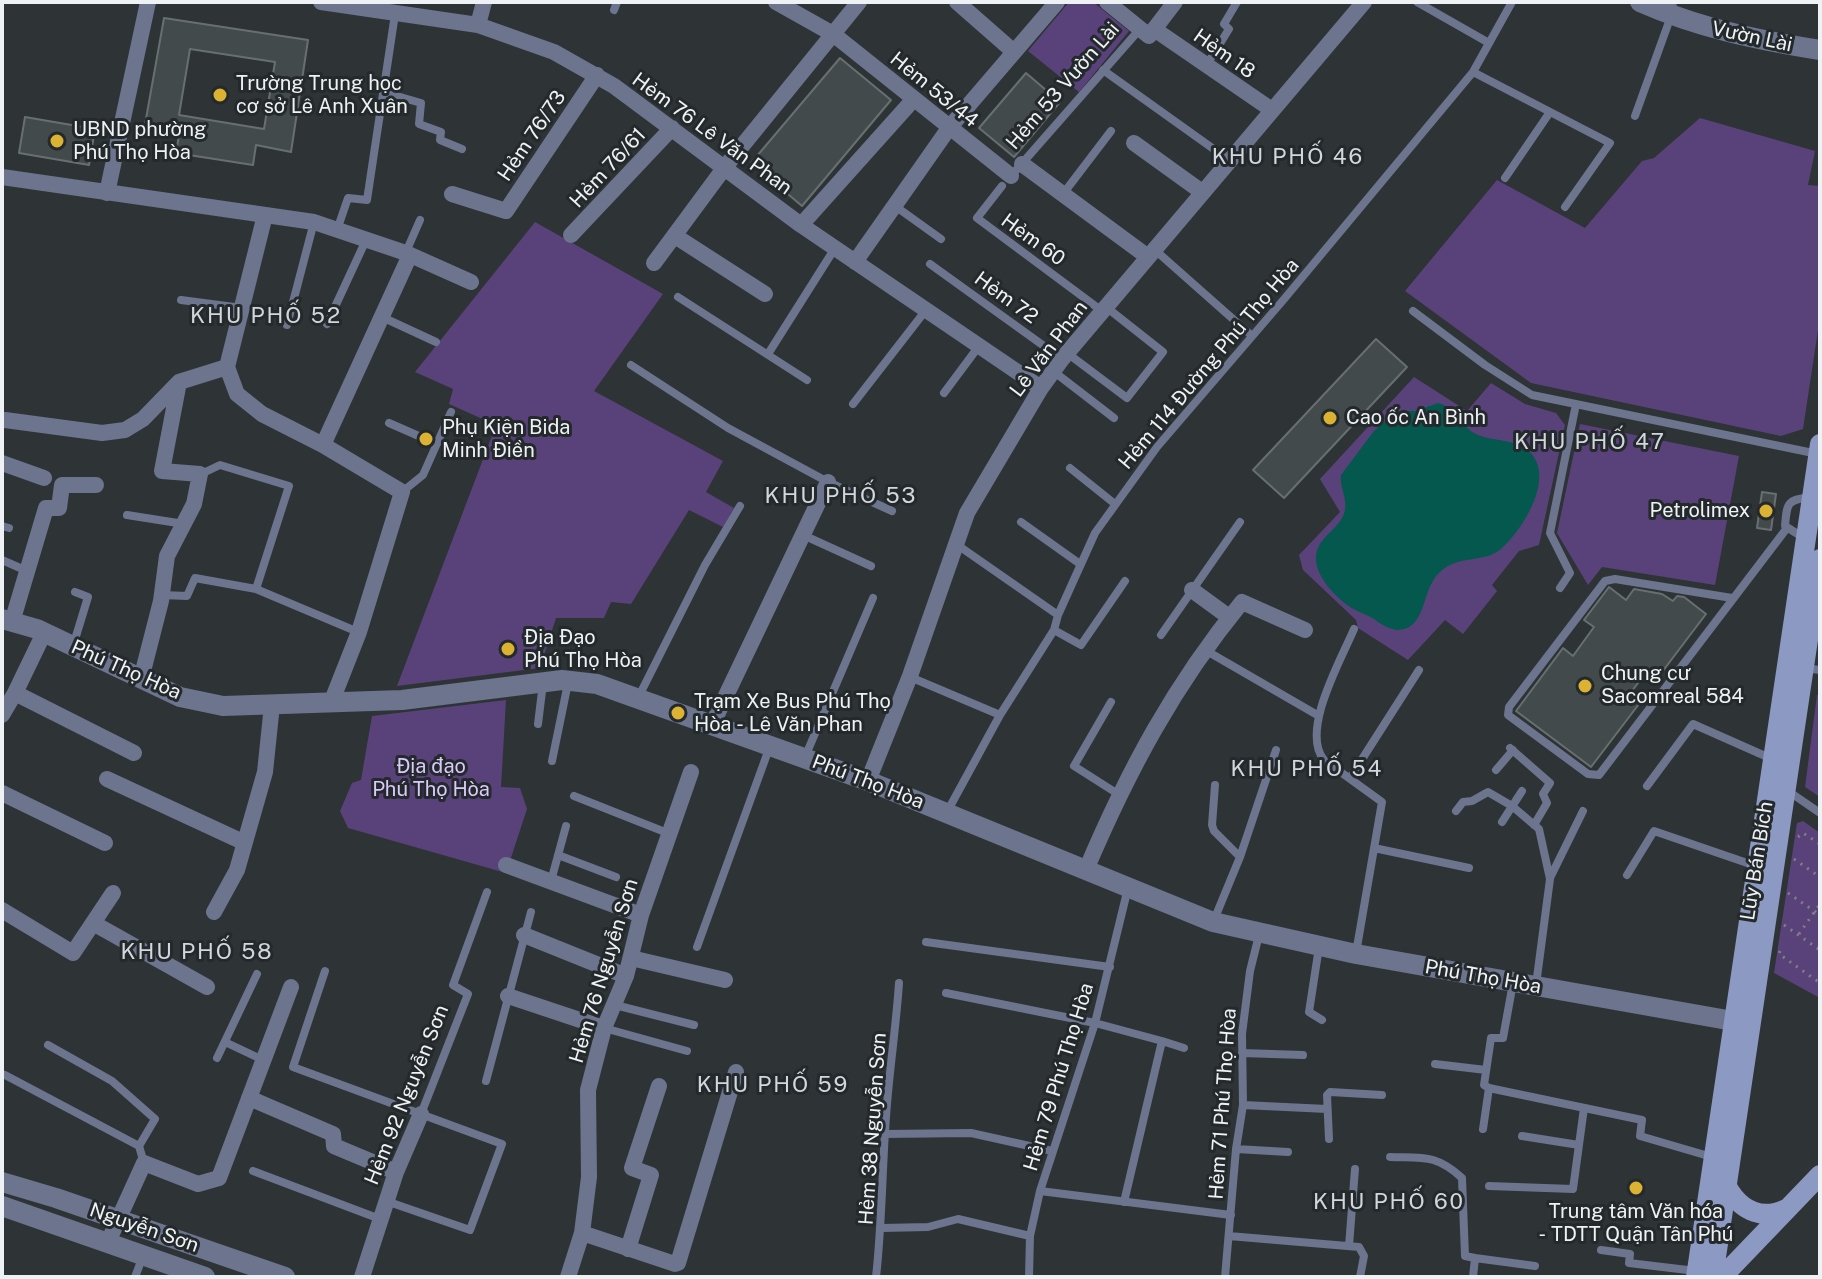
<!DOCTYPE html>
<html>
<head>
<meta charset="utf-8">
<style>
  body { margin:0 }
  #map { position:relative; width:1822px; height:1279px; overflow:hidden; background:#2e3336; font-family:"Public Sans",sans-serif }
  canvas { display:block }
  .frame { position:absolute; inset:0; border:4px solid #eff2f5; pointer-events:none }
</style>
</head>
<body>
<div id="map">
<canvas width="1822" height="1279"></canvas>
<div class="frame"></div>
</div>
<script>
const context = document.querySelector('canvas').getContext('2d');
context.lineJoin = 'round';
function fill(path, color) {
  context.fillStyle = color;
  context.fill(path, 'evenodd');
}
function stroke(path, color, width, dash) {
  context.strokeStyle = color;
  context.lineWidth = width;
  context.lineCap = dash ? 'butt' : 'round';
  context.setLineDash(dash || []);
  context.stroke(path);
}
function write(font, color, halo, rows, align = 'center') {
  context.font = font + ' "Public Sans",sans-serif';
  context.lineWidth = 6;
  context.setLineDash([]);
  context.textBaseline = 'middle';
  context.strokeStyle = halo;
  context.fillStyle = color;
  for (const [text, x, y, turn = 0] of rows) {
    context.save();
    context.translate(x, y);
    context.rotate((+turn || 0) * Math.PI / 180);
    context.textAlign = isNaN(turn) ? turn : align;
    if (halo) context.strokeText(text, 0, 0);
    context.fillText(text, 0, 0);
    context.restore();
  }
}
fill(new Path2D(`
  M1069,2H1093L1129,31L1079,92L1028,51Z
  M1700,118L1815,151L1808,185L1820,186V317L1803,429L1781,436L1531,383L1405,291L1497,180L1585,228L1642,161L1654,158Z
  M535,222L663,294L594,391L723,461L706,492L734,508L723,527L689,510L631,604L611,602L604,618H556L540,668L397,686L496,425L449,404L453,389L415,372Z
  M1414,377L1467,411L1491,383L1525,404L1556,413L1565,425L1539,545L1519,551L1492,585L1497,591L1463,634L1445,620L1408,660L1358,628L1356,620L1303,570L1299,555L1340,512L1320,479Z
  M1580,424L1739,456L1715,585L1602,567L1588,585L1557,533Z
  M1817,695H1820V797L1805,787Z
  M506,700L501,787L520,788L527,809L506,873L348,828L340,811L352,783L361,780L372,716Z
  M1803,821L1820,833V998L1774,973L1797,823Z`), '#59427a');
fill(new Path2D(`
  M1438,403C1455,407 1460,425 1474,433C1490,442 1511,438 1526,449C1559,473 1523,530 1501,549C1483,564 1458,554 1440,572C1424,587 1426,613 1412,625C1399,635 1386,628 1374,619C1366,614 1355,611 1347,605C1331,593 1306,566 1320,544C1326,534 1338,527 1343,516C1350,501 1339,488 1341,475L1374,431L1396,411H1416Z`), '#04584d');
const building = new Path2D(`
  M164,18L308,40L291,152L256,145L253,165L176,153L179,135L144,130ZM190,49L275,62L264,129L179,115Z
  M840,58L891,100L802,206L751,163Z
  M1026,73L1060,102L1014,157L979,128Z
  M25,117L95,129L89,165L19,153Z
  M1376,339L1407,367L1284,498L1253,470Z
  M1762,492L1776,494L1771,530L1757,528Z
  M1609,587L1626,600L1634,589L1662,594L1673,601L1677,596L1684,597L1706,614L1659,676L1649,669L1628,696L1639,704L1591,767L1516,711L1563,648L1573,656L1594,627L1584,620Z`);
fill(building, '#434a4b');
stroke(building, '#686f71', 2);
stroke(new Path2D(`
  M1798,837L1803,833L1820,844
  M1794,859L1820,877
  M1788,893L1820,915
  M1784,925L1820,950
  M1799,934L1820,904
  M1780,951L1779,954L1820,983`), '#7d8184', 3, [2, 6]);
stroke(new Path2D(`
  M1417,2L1489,43
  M614,10L617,2
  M1206,66L1229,29L1224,24L1237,2
  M1103,70L1229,160
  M1473,72L1610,143L1565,207
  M383,92L421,103L419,124L441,132L440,140L462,149
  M1635,116L1671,16L1673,2
  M1011,176L1140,29
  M1505,178L1550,112
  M1002,186L977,218L1102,311
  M1063,194L1111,131
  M895,206L941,239
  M337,230L348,198L367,200L395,14
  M1155,250L1251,335
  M406,252L420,220
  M930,264L1062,359
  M678,297L807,380
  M181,300L242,308
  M1413,311L1485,365L1532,395L1818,454
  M382,317L436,342
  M327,324L366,240
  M287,325L314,222
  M1067,353L1127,398L1163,352L1106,307
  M768,354L835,248
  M631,365L728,428L828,482L892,511
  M1053,371L1114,418
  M944,393L979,346
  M853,404L926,310
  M389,423L437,444
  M1070,468L1115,504
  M201,474L220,465L289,486L256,589
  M402,492L423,475L451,412
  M127,515L184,524
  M1021,522L1080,564
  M2,526L9,528
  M803,535L871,566
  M1804,538L1785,526C1787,502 1787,500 1811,497
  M956,544L1058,615
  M2,560L27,571
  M1560,588L1570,573L1550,533L1576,404
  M162,595L187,596L195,578L256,589L358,632
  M1732,598L1615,579L1605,581L1509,707L1508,715L1588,774L1599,775L1787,528
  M1354,629C1341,660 1300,731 1324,760L1382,802L1356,953
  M1054,630L1081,645L1125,581
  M1161,635L1240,522
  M73,646L88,597L75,592
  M1205,650L1319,716
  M1803,668L1820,670
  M910,677L1000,715
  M638,698L705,565L740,506
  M1111,702L1074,766L1118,794
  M538,724L543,683
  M1510,748L1550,783L1543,794L1547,803L1534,825
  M805,757L873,598
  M552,761L568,683
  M1496,770L1513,750
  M1350,778L1419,670
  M1647,786L1693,724L1772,759
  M1788,791L1820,813
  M574,796L670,834
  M1456,811L1463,802L1472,801L1488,792L1512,806L1539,829L1550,879L1536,985
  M947,812L1000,715L1054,630L1058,615L1095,533L1157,447L1285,298L1473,72L1512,2
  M1502,822L1522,791
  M1374,848L1469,868
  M558,855L616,877
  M1240,857L1276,750
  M1627,875L1654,831L1756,866
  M1550,878L1583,811
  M551,881L566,826
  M1214,920L1240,857L1214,831L1212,825L1215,785
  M926,942L1110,967
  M697,947L770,746
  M1319,947L1309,1012L1322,1020
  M325,971L293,1067L502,1144L470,1230L386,1201
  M946,993L1095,1023L1162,1041L1124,1202
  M615,1005L694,1025
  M604,1028L687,1051
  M1162,1041L1184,1048
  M225,1042L263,1060
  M48,1045L112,1081L155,1119L139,1146L144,1163
  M1242,1053L1303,1055
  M217,1058L257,974
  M1435,1064L1486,1070
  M5,1075L139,1146
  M486,1081L531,912
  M1489,1088L1484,1085L1491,1038H1503L1513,983
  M1243,1105L1327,1109
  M421,1114L468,994L453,985L487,892
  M1483,1129L1489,1088L1642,1120L1640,1136L1712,1157
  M885,1134L971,1133L1052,1151
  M1522,1136L1579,1145
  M1329,1139L1327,1095L1330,1092L1382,1095
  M1236,1149L1288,1152
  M1390,1157C1423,1158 1436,1154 1462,1178L1465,1256L1475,1258
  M253,1171L380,1219
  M1489,1186L1573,1189L1584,1108
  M1040,1191L1231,1215
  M882,1228L928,1227L958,1219L1030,1236
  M1229,1236L1359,1247L1364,1256L1360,1277
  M1349,1246L1355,1169
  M1601,1250L1630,1254L1629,1263L1696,1271
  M135,1277L143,1256
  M876,1277C882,1224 882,1171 886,1117C889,1072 896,1028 899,983
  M1029,1277L1030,1236L1040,1191L1095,1023L1128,888
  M1225,1277L1236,1149L1243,1105L1242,1034L1250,971L1259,935
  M1473,1277L1475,1258L1535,1266`), '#6c748e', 8);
stroke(new Path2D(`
  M321,2L478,25L554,52L614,86L801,225L1041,388
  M776,2L833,34L1011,176
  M957,2L1014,52
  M1107,2L1149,36L1175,2
  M478,25L484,2
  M1154,29L1272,110
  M1134,143L1202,192
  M1022,164L1148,257
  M2,177L314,222L406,253L471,282
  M107,193L148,2
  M452,194L506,211L597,75
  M801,225L913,100
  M571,235L672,128
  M675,236L765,294
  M855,262L949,128L1057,2
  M654,263L725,167L859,2
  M227,367L265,215
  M5,420L102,433L125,430L143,419L179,382L227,367L237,394L262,414L323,445L402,492L359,632L331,703
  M323,445L410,255
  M2,463L44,478
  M1192,590L1229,617
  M12,622L46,508H59L62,485H96
  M141,679L161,601L167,556L194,504L200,474L162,471L179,382
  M15,693L134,753
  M2,715L15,693L44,633
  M712,725L828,482
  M107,779L243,842
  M868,781L910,676L967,513L1041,388L1062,359L1364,2
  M2,793L105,843
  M506,865L641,915
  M1086,870C1128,771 1174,685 1242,602L1305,630
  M2,910L73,953L93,923L207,987
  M214,912L237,870L265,772L272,705
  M93,923L113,893
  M524,935L626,976
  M631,958L725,980
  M508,996L604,1028
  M249,1098L333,1134L334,1146L396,1172
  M582,1233L675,1264L678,1263L736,1072
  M108,1242L144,1163L198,1184L219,1178L291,987
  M628,1249L651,1175L632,1168L659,1086
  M362,1277L396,1172L421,1114
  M568,1277L582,1233L589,1177L588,1090L604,1028L626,976L641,915L691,772`), '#6c748e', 16);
stroke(new Path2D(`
  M1640,2C1699,28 1757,40 1820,50
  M2,619L37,629L180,697L223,706L402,700L562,680L597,684L868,781L1213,922L1356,954L1733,1021
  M2,1182L56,1198L285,1277
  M2,1206L205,1277`), '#6c748e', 20);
stroke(new Path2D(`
  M1726,1185C1739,1209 1760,1221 1786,1209
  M1696,1277L1820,444
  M1713,1277L1820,559
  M1722,1277L1820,1175`), '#8c99c2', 20);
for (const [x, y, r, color] of [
  [220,95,8,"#dcb233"],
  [57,141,8,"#dcb233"],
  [1330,418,8,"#dcb233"],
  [426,439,8,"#dcb233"],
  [1766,511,8,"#dcb233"],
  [508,649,8,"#dcb233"],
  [1585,686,8,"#dcb233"],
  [678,713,8,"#dcb233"],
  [1636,1188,8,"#dcb233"]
]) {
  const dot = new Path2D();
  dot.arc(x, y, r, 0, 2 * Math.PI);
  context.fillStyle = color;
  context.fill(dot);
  stroke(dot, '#24292c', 3);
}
write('20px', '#eff2f5', '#24292c', [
  ["Vườn Lài",1752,37,12],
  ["Hẻm 18",1224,54,35],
  ["Hẻm 53 Vườn Lài",1063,86,-49],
  ["Hẻm 53/44",934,90,39],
  ["Hẻm 76 Lê Văn Phan",712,134,36],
  ["Hẻm 76/73",532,136,-56],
  ["Hẻm 76/61",608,168,-47],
  ["Hẻm 60",1033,240,36],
  ["Hẻm 72",1006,298,36],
  ["Lê Văn Phan",1049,349,-53],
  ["Hẻm 114 Đường Phú Thọ Hòa",1209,364,-50],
  ["Phú Thọ Hòa",126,670,24],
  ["Phú Thọ Hòa",868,782,21],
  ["Lũy Bán Bích",1757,861,-81],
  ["Hẻm 76 Nguyễn Sơn",604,971,-73],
  ["Phú Thọ Hòa",1483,977,10],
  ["Hẻm 79 Phú Thọ Hòa",1059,1077,-73],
  ["Hẻm 92 Nguyễn Sơn",407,1095,-68],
  ["Hẻm 71 Phú Thọ Hòa",1223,1104,-86],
  ["Hẻm 38 Nguyễn Sơn",873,1129,-86],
  ["Nguyễn Sơn",144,1228,19]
]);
write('20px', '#eff2f5', '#24292c', [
  ["Trường Trung học",236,84],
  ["cơ sở Lê Anh Xuân",236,107],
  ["UBND phường",73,130],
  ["Phú Thọ Hòa",73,153],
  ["Cao ốc An Bình",1346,418],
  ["Phụ Kiện Bida",442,428],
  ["Minh Điền",442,451],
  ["Petrolimex",1750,511,"right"],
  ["Địa Đạo",524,638],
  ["Phú Thọ Hòa",524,661],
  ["Chung cư",1601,674],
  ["Sacomreal 584",1601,697],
  ["Trạm Xe Bus Phú Thọ",694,702],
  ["Hòa - Lê Văn Phan",694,725],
  ["Trung tâm Văn hóa",1636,1212,"center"],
  ["- TDTT Quận Tân Phú",1636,1235,"center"]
], 'left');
write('20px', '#dbc8fc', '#24292c', [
  ["Địa đạo",431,767],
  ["Phú Thọ Hòa",431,790]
]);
context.letterSpacing = '2px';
write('22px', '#d1d7dc', '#24292c', [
  ["KHU PHỐ 46",1288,157],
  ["KHU PHỐ 52",266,316],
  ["KHU PHỐ 47",1590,442],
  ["KHU PHỐ 53",841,496],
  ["KHU PHỐ 54",1307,769],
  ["KHU PHỐ 58",197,952],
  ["KHU PHỐ 59",773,1085],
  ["KHU PHỐ 60",1389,1202]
]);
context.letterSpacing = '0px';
</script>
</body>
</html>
